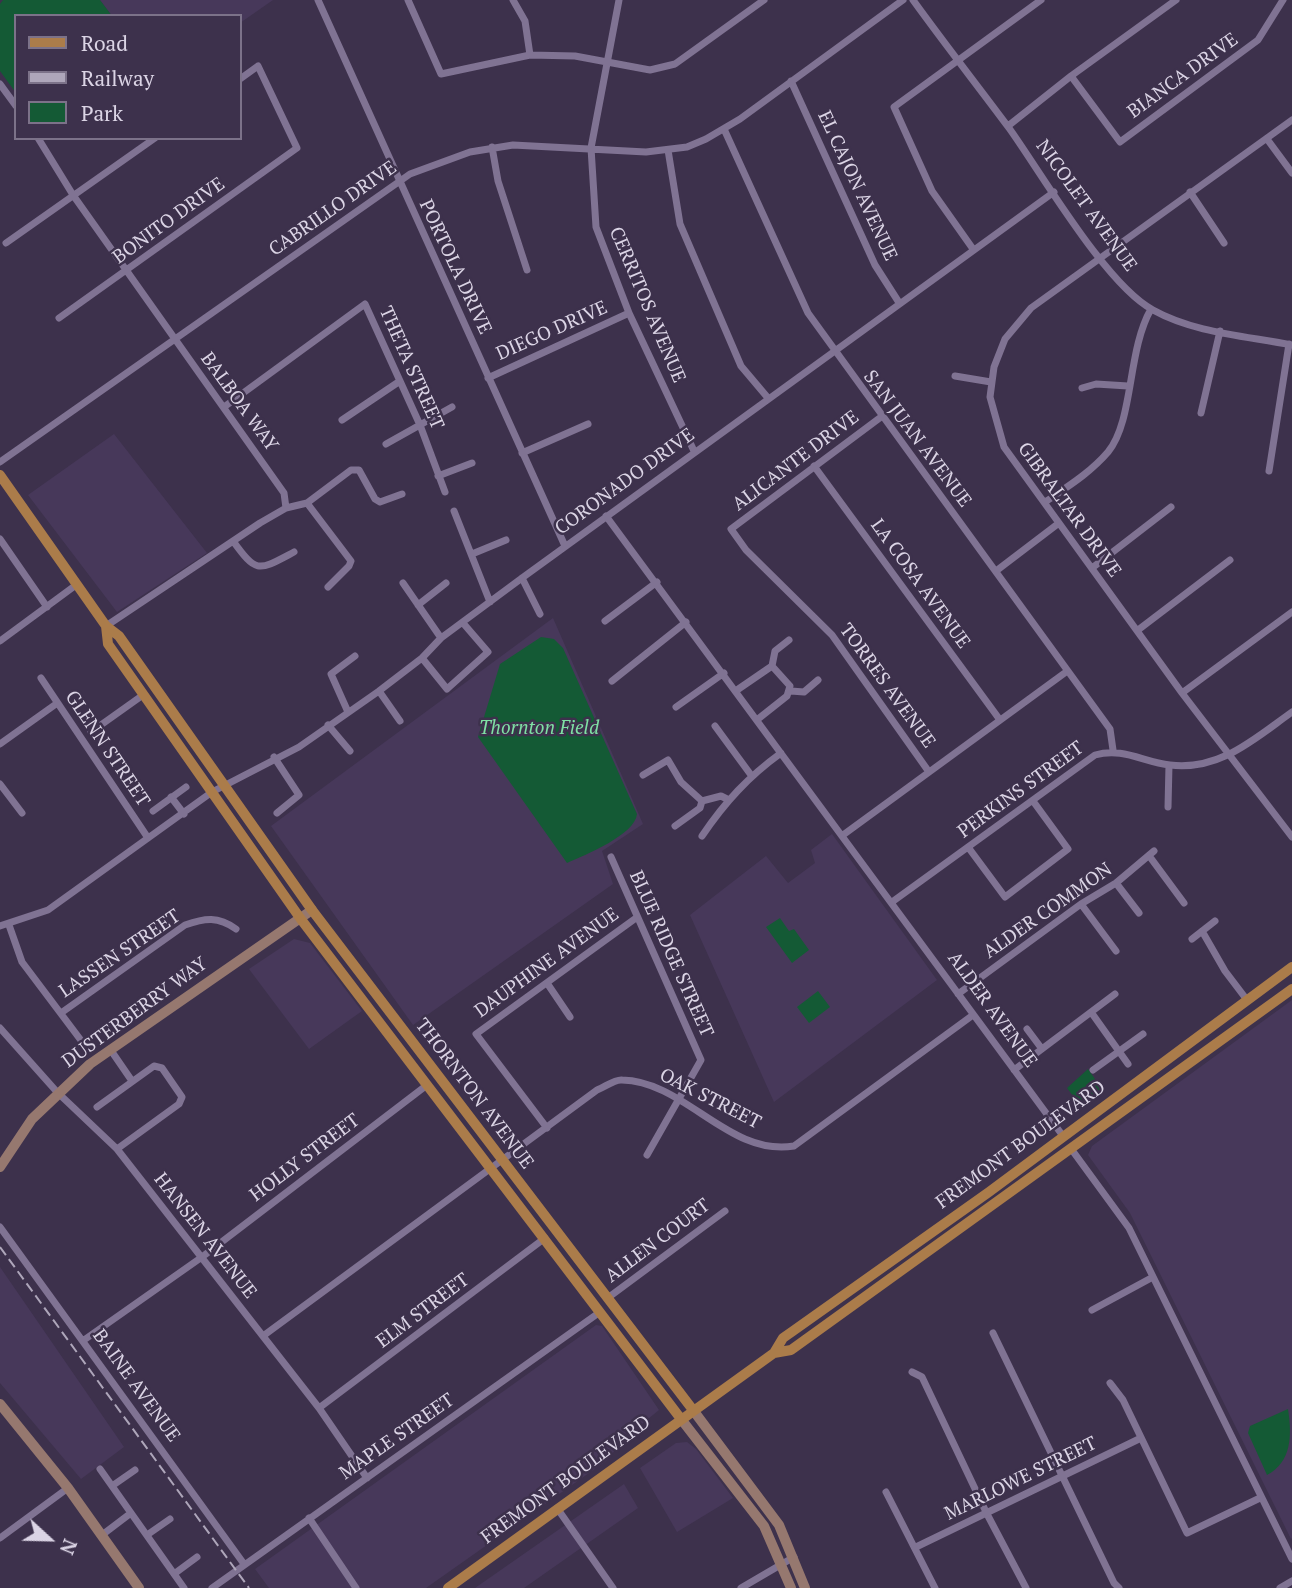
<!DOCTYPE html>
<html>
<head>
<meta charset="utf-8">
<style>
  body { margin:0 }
  #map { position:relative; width:1292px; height:1588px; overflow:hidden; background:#3d314c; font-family:"PT Serif",serif }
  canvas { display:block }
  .legend { position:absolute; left:14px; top:14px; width:228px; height:126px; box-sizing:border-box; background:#3d314c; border:2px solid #7c7289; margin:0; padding:9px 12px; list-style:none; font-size:21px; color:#dbd4e5 }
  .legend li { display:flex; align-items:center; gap:14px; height:35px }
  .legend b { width:35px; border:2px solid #7c7289 }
  .north { position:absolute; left:14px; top:1504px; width:70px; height:70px; -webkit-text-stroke:5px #3d314c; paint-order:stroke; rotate:112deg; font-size:19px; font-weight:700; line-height:28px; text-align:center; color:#dbd4e5 }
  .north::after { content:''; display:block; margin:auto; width:24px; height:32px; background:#dbd4e5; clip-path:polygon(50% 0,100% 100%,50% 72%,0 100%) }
</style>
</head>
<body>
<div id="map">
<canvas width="1292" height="1588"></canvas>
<ul class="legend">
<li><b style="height:9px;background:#ab7c4a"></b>Road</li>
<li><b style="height:9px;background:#aea6ba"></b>Railway</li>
<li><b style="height:19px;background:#145a35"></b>Park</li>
</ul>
<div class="north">N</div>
</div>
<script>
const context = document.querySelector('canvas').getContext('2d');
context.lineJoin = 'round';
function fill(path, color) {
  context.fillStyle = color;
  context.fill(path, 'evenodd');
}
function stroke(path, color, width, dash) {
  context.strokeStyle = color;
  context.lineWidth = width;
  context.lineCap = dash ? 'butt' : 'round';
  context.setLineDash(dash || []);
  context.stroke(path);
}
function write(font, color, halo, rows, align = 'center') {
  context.font = font + ' "PT Serif",serif';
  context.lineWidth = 5;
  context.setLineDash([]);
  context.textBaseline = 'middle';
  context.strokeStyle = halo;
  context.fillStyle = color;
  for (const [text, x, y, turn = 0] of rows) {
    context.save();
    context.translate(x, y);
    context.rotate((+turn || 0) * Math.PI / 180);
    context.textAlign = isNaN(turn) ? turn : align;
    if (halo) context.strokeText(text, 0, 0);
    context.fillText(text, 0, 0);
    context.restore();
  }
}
fill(new Path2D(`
  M100,0H273L240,23V16H112Z
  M114,434L207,553L117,612L28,495Z
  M553,618L643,824L602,851L613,884L413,1025L271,826Z
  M832,834L937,980L774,1102L690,915L766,856L788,883L815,863L811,850Z
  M294,939L310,943L362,1011L309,1049L249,969Z
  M1292,1000V1538L1291,1539L1130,1213L1088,1155L1092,1146Z
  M0,1267L124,1447L81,1479L0,1383Z
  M596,1325L602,1326L659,1410L626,1437L606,1461L426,1588H269L255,1569Z
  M687,1442L696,1449L733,1498L677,1532L640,1468L676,1443Z
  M624,1484L638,1508L524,1588H475Z`), '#47385a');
fill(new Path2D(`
  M3,0H100L112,16H16V93L0,71V4Z
  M541,637L554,639L563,648L637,814C635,835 585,855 567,863L478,737L500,664Z
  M780,918L789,931L794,929L809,950L792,963L766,927Z
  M818,991L830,1007L809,1023L797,1007Z
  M1088,1069L1102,1089L1080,1105L1067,1088Z
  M1288,1409C1292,1435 1292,1462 1267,1475L1248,1433L1250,1426Z`), '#145a35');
stroke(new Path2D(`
  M318,0L565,546
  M408,0L441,74L530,55L575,56L650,70L675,64L764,0
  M513,0L525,21L530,55
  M619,0L591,148L596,227L629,313L694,451
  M913,0C944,43 977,85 1009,128C1042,174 1106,285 1153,310C1194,333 1247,336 1292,345
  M1071,76L1120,142L1258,40L1283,0
  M791,81L875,265L898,301
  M0,84L16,106
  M1292,120L1031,308L1005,339L994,367L990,397L1004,447L1182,693L1292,837
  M1008,126L1071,76L1176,0
  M724,129L808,313L1110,729L1113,750
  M38,138L73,195L284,493L286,508
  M1267,139L1292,173
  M492,147L498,181L527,270
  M668,150L680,224L741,366L768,398
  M1190,192L1224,243
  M6,243L155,138
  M973,249L932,191L894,107L1041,0
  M59,318L297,148L258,66L240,79
  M955,376L991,382
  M488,378L629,313
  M1082,388L1096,384L1128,386
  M224,407L365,304L420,425L445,492
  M1201,413L1220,331
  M881,417L731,529L746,550L832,635L929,772
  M342,420L400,381
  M386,444L452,407
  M522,453L588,424
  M0,462L410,174L470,152L513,145L646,152L687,147L706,139L740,119L903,0
  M814,466L1000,720
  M1269,471L1289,344
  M438,476L472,463
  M1045,502C1067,487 1090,473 1108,452C1134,420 1127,351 1151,309
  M307,503L351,561L349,566L328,587
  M454,511L490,602
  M606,516L1063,1136
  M0,539L47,607
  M233,541C257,574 258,571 294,552
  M472,554L506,540
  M1092,568L1171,507
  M996,571L1059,523
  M522,578L540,614
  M403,583L441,638
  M418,605L446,583
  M605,621L657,582
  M106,626L260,523L286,508L307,503L351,470H359L375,499L380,502L402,494
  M1138,630L1230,560
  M0,641L76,585
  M422,658L447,689L488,652L463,623
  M772,666L775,651L789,640
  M41,678L148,838
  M612,681L686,622
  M737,690L772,666L790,686L787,696L758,719
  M379,691L400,721
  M791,691L804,692L818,680
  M1182,693L1292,612
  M676,707L724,673
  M348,712L331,674L355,656
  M328,725L350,751
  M715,726L751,775
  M91,732L143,695
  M0,744L56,704
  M274,757L299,795L277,813
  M643,775L668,760L681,782L702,801L721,796L727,799
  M0,784L22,813
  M171,797L184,814
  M1168,807L1169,765
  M153,811L186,787
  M675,826L700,808L702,801
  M843,835L1066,672
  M702,836C725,802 748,777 781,753
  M968,847L1005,897L1068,849L1033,801
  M611,857L701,1060L647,1155
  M1150,857L1184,903
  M1116,883L1139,913
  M892,902L1095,755C1123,747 1143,762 1170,765C1220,771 1254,739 1292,712
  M1081,904L1116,951
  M9,925L22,962L83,1043
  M0,926L48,910L212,792L299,747L379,691L422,658L441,638L522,578L1054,192
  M1202,931L1225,971L1247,1000
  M1192,939L1215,921
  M547,983L570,1017
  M958,994L1081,904L1116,883L1154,851
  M1091,1012L1128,1064
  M61,1013L185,925C205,918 218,916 236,929
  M0,1028L57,1092L117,1149L319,1408L367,1478
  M1027,1029L1042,1049
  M110,1049L132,1081
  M1014,1070L1115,994
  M1093,1070L1143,1034
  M97,1107L154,1066L162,1068L182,1097L179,1104L117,1149
  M547,1128L476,1034L636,918
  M1072,1150L1129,1228L1292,1559
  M0,1227L244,1564
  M609,1297L725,1211
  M1092,1310L1153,1277
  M993,1333L1114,1583L1119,1588
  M263,1336L597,1090C605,1087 615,1079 622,1080C685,1081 729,1157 794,1146L973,1015
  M84,1340L202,1257L427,1085
  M912,1372L922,1377L987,1514L1026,1588
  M1110,1383L1123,1400L1187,1533L1260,1498
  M319,1408L545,1238
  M100,1469L131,1513L102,1535
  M112,1486L135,1470
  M886,1492L935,1588
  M557,1508L613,1588
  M131,1513L184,1588
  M309,1518L356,1588
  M147,1535L170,1519
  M0,1538L68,1488
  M916,1547L1139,1439
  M174,1574L197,1557
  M212,1588L600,1312
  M741,1588L794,1557
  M1280,1588L1292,1581`), '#807393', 7);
stroke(new Path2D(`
  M0,1167L32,1119L90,1064L312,910
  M0,1404L68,1488L139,1588
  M693,1410L779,1525L805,1588
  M681,1419L764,1526L791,1588`), '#96786f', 10);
stroke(new Path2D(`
  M0,475L106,626L119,636L312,910L693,1410
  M106,626L108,644L300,918L681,1419
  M774,1353L791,1350L1292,989
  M448,1588L774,1353L783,1338L793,1331L989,1192L1292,967`), '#ab7c4a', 10);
stroke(new Path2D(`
  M0,1247L249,1588`), '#aea6ba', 2, [10, 5]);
write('19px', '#dbd4e5', '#3d314c', [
  ["BIANCA DRIVE",1183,76,-36],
  ["EL CAJON AVENUE",857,186,65],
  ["NICOLET AVENUE",1086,206,54],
  ["CABRILLO DRIVE",333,209,-35],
  ["BONITO DRIVE",169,221,-36],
  ["PORTOLA DRIVE",455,267,65],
  ["CERRITOS AVENUE",647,305,67],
  ["DIEGO DRIVE",552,331,-24],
  ["THETA STREET",411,368,66],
  ["BALBOA WAY",239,402,54],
  ["SAN JUAN AVENUE",917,439,53],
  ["ALICANTE DRIVE",796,461,-37],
  ["CORONADO DRIVE",625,482,-36],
  ["GIBRALTAR DRIVE",1069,510,54],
  ["LA COSA AVENUE",920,584,54],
  ["TORRES AVENUE",887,686,54],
  ["GLENN STREET",107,749,56],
  ["PERKINS STREET",1021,790,-36],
  ["ALDER COMMON",1048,911,-35],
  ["LASSEN STREET",120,954,-34],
  ["BLUE RIDGE STREET",671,954,66],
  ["DAUPHINE AVENUE",547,963,-36],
  ["ALDER AVENUE",992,1010,54],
  ["DUSTERBERRY WAY",135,1013,-36],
  ["THORNTON AVENUE",474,1094,53],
  ["OAK STREET",710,1099,27],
  ["FREMONT BOULEVARD",1021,1145,-36],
  ["HOLLY STREET",305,1158,-37],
  ["HANSEN AVENUE",205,1236,52],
  ["ALLEN COURT",658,1241,-37],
  ["ELM STREET",423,1311,-37],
  ["BAINE AVENUE",136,1386,54],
  ["MAPLE STREET",397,1437,-35],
  ["MARLOWE STREET",1021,1479,-26],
  ["FREMONT BOULEVARD",566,1480,-36]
]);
write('italic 19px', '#7fe0a4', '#3d314c', [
  ["Thornton Field",539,729]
]);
</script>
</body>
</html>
